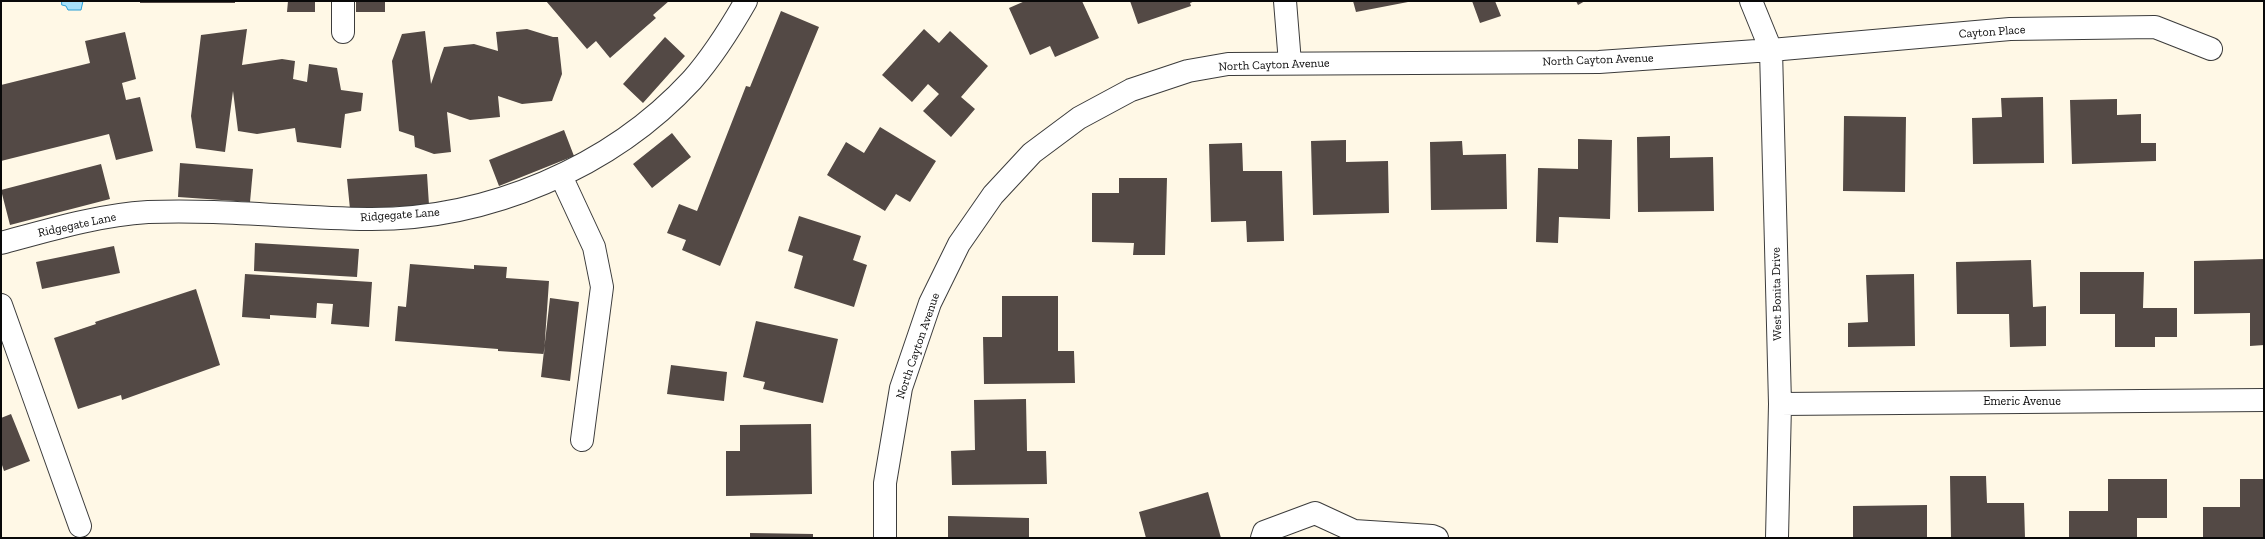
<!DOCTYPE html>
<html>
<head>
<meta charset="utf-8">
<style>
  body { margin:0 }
  #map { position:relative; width:2265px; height:539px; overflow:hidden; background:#fff8e6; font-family:"Zilla Slab",serif }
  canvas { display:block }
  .frame { position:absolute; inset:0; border:2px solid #090909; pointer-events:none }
</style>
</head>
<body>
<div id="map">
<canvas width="2265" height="539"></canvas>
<div class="frame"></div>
</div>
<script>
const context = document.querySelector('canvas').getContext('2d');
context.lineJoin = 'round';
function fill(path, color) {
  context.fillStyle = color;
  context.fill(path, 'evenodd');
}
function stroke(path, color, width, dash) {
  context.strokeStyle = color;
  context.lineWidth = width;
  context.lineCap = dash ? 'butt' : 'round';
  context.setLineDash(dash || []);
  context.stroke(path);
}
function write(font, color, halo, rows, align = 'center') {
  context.font = font + ' "Zilla Slab",serif';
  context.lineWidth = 4;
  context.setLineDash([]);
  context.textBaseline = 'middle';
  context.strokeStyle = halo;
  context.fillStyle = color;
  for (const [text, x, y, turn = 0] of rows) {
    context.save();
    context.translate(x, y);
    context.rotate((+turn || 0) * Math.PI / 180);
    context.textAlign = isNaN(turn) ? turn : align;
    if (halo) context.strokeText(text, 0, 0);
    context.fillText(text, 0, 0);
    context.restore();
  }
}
const water = new Path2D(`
  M62,1H83L81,10H68L66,6L62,5Z`);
fill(water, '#a7e1fa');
stroke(water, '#299ed6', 1);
fill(new Path2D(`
  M140,1H235V3H140Z
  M288,1H315V12H287Z
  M356,1H385V12H356Z
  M546,1H669L653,15L656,18L610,58L596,41L587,49Z
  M1025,1H1082L1099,38L1055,57L1050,46L1030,55L1009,8Z
  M1130,1H1195L1190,3L1191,6L1138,24Z
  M1353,1H1408V2L1356,12Z
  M1472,1H1495L1501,16L1480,23Z
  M1576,1H1585L1578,5Z
  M781,11L819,27L720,266L682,250L686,240L667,233L679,204L697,211L746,86L750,87Z
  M247,29L242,65L282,59L295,61L293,79L307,82L309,64L337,68L341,90L363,93L361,111L345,114L341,148L297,142L295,128L257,134L238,131L233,91L225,152L196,148L191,116L201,35Z
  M527,29L553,37H558L562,74L552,101L522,104L498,96L500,117L470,120L447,112L451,152L434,154L415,147L414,136L399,131L392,61L402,34L425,31L431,84L444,47L474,44L498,51L496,32Z
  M924,29L939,43L950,31L988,66L961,97L975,109L951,137L923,111L939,94L928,84L912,102L882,75Z
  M125,32L136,79L122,83L126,100L140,97L153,151L116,160L109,134L1,161V85L90,63L85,41Z
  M665,37L685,56L643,103L623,84Z
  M2043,97L2044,163L1973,164L1972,118L2002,117L2001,98Z
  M2117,99V115L2141,114V143H2156V161L2072,164L2070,100Z
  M1844,116L1906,117L1905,192L1843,191Z
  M880,127L936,161L910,202L896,194L885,211L827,175L846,142L864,153Z
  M564,130L574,156L499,186L489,160Z
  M672,133L691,157L652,188L633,164Z
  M1670,136V158L1713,157L1714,211L1638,212L1637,137Z
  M1578,139L1612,140L1610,219L1559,217L1558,243L1536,242L1538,168L1578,169Z
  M1346,140V162L1388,161L1389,213L1313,215L1311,141Z
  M1462,141L1463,155L1506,154L1507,209L1431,210L1430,142Z
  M1242,143L1243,171H1282L1284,241L1247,242L1246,221L1211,222L1209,144Z
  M180,163L253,169L250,202L178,197Z
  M101,164L110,199L10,225L1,190Z
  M427,174L429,205L350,209L347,179Z
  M1119,178H1167L1165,255H1133L1134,243L1092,242V193H1119Z
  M799,216L861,236L853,260L867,265L854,307L794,288L803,256L788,251Z
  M255,243L359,249L357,277L254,271Z
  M114,246L120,273L42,289L36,262Z
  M2264,259V345L2250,346V313L2194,314V261Z
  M2031,260L2033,307L2046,306V346L2010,347L2009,314H1957L1956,262Z
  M410,264L474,269V265L507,267L506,278L549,281L544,354L498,351V349L395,341L398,306L406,307Z
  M2080,272H2144L2143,308H2177V337H2155V347H2115V314H2080Z
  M245,274L372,282L369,327L331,324L333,304L317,303L316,318L270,315V319L242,317Z
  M1914,274L1915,346L1848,347V323L1868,322L1866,275Z
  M196,289L220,365L122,400L121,395L78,409L54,338L96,324L95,322Z
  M1002,296H1058V351H1074L1075,383L984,384L983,337H1002Z
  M550,298L579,302L570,381L541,377Z
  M756,321L838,339L823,403L763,389L765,382L743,377Z
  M671,365L727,372L724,401L667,394Z
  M1026,399L1027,451H1046L1047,484L952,485L951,451L975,450L974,400Z
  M11,414L30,461L4,471L1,462V418Z
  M811,424L812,494L726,496V451H740V425Z
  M1950,476H1986L1987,503H2024L2025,538H1951Z
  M2108,479H2167V518H2137V538H2069V511H2108Z
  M2240,479H2264V538H2203V507H2240Z
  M1208,492L1221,538H1146L1139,512Z
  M1927,505V538H1853V506Z
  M948,516L1029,518V538H948Z
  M750,533L813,534V538H750Z`), '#534945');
const minor = new Path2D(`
  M343,1V32
  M1285,1L1290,63
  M1751,1L1771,50L1780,404L1777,538
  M561,176L594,247L602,287L582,440
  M1,243C49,230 98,215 148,212C221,209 294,218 368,219C487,220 611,168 692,80C713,56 730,29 746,1
  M1,305L80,526
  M1780,404L2264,400
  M885,538V483L901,388L930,303L959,244L993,195L1032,153L1079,118L1131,90L1188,71L1228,64L1599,62L1771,50L2010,29L2155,27L2211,49
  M1262,538L1264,532L1315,513L1354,531L1432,536L1437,538`);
stroke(minor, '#3c3c3c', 24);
stroke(minor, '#fff', 22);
write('12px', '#090909', '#fff', [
  ["Cayton Place",1992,32,-4],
  ["North Cayton Avenue",1598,60,-2],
  ["North Cayton Avenue",1274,65,-2],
  ["Ridgegate Lane",400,215,-4],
  ["Ridgegate Lane",77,225,-12],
  ["West Bonita Drive",1777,294,-91],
  ["North Cayton Avenue",918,346,-71],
  ["Emeric Avenue",2022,402]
]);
</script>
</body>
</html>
